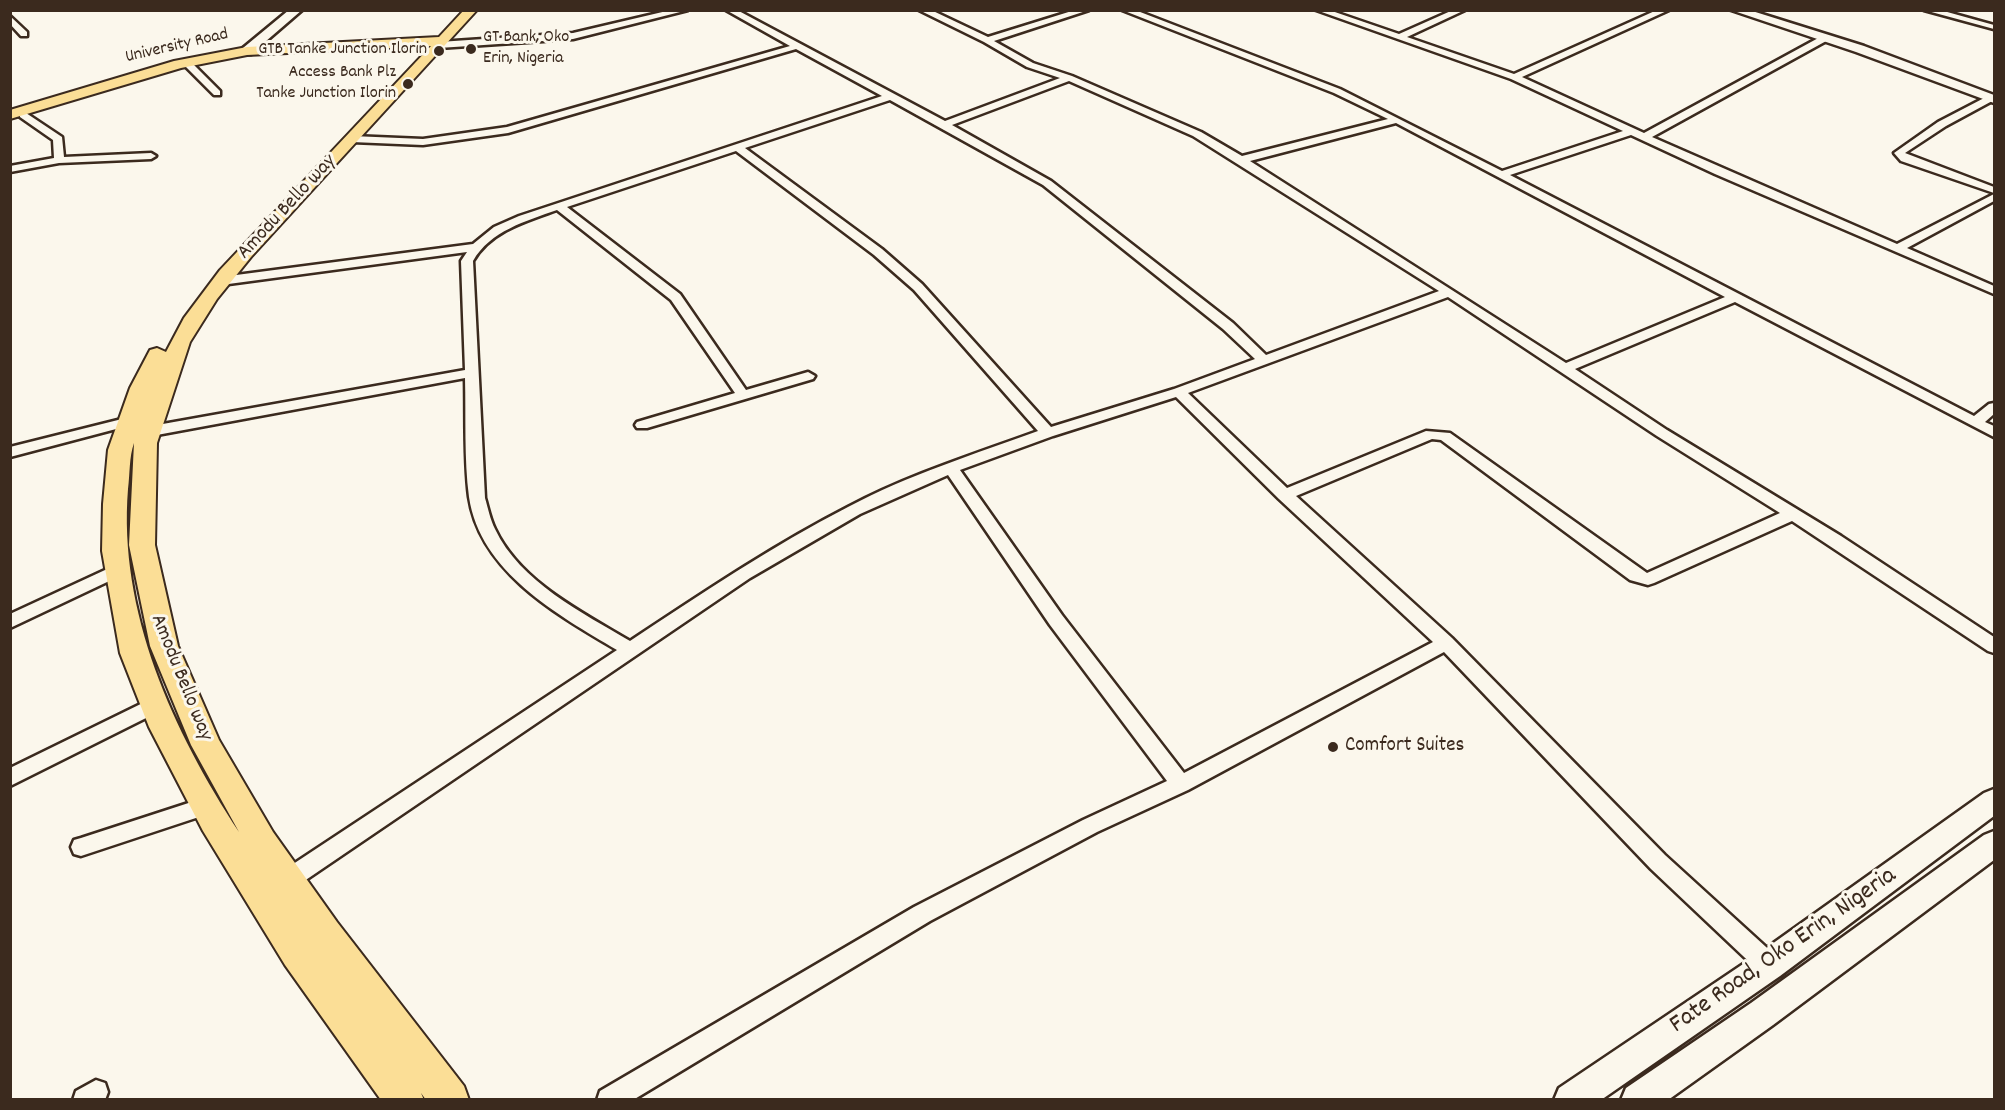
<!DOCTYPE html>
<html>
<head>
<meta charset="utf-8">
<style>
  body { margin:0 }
  #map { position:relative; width:2005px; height:1110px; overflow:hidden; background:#fbf7ec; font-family:Dekko,sans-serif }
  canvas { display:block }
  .frame { position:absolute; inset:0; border:12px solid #3b2a1e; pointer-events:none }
</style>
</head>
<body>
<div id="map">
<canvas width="2005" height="1110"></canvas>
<div class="frame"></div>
</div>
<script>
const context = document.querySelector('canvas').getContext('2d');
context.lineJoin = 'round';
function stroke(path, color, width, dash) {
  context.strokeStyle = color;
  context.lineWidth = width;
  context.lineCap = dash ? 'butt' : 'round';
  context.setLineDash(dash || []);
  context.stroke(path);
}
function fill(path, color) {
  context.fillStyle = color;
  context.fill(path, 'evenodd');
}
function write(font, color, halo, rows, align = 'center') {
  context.font = font + ' Dekko,sans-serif';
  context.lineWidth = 6;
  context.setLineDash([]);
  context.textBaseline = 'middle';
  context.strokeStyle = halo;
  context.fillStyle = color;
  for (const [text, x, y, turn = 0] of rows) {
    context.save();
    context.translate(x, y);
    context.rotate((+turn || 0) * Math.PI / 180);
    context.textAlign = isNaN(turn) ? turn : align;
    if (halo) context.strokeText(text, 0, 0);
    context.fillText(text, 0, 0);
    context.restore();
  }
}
const street = new Path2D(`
  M671,10H688L573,39L439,48L435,45L439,42L573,33Z
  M726,10H737L945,121L1060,78L1027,67L984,42L919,10H931L988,37L1075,10H1089L994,41L1033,63L1072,76L1201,132L1242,156L1388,119L1334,93L1122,10H1135L1340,89L1502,171L1623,131L1511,79L1316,10H1329L1399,34L1453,10H1465L1407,37L1514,74L1657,10H1669L1522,77L1644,133L1822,36H1828V40L1652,137L1897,244L1994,194V201L1907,248L1994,286V294L1715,174L1631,135L1510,175L1974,416L1989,404L1994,403V414L1985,422L1994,426V437L1735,302L1575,369L1667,430L1841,536L1994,637V653L1988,651L1792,521L1654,583L1648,585L1630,580L1441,440L1432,439L1296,496L1452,638L1665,855L1777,957L1780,965L1777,973L1769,976L1761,973L1651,869L1444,652L1188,790L1097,832L930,921L633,1100H597L600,1091L914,907L1083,820L1167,781L1050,625L948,475L860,514L750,578L291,890L283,893L275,890L272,883L275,876L617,650C558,615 480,572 469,497C464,459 466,417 465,378L146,437L139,432L146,427L465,370L461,261L467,252L221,285L215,281L221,277L473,244L494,227L519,216L882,96L796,49L508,133L423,145L352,142L347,139L352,136L423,139L507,127L790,46ZM1069,81L1193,136L1439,291L1266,355L1233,323L1051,181L952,125ZM890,100L1043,185L1223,329L1255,359L1174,389L1051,427L922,284L882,249L745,148ZM1396,123L1725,297L1566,363L1250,161ZM736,151L874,255L914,290L1038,431C975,454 908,475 848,507C772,546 701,594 630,641C583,613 520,582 495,529C490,519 488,508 485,498L473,261C490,231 526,221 557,210L671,300L735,393L637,422L635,425L637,428H647L813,379L815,376L808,372L746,390L680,294L567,207ZM1448,297L1657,436L1780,513L1647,573L1450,433L1426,431L1287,488L1188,393ZM1176,397L1279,499L1433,642L1184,773L1062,615L960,470L1053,436Z
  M1924,10H1940L1994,25V29Z
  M10,16L27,32V36H21L10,24Z
  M186,63H192L220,91V95H214L186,67Z
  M1988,96H1994V100L1946,126L1905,153L1994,187V193L1901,161L1894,153L1938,122Z
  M20,113H26L62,137L64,157L151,153L156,156L151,159L59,163L10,172V166L54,158L53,140L20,117Z
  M130,417L137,421L135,424L10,457V447Z
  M118,564L124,566L126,570L124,574L10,628V614Z
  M155,697L162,700L164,705L162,710L10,786V768Z
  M207,797L214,800L217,806L214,812L81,856L74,854L71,847L74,840L81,838Z
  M96,1080L105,1083L108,1092L105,1100H73L76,1091Z`);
const secondary = new Path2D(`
  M289,10H302L251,54H243V48Z
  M1731,10H1749L1864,46L1994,95V103L1856,52Z
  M1994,789V816L1780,976L1601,1100H1554L1559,1088L1758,954L1984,793Z
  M1994,831V860L1773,1025L1668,1100H1621L1626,1088L1751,1003L1984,835Z`);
const primary = new Path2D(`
  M464,10H477L251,257L217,299L190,342L157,443L155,545L178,646L219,740L273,832L337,922L464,1086L469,1100H426L421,1093L424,1100H381L285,965L203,831L149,727L120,653L102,551L103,504L108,450L130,388L150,350L157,348L166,352L184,318L220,270L431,46L247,55L181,68L10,119V110L174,61L247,47L439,37ZM134,443L129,545L150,646L191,745L239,832C173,731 118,612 128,489C130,474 129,457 134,443Z`);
stroke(street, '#3b2a1e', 5);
stroke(secondary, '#3b2a1e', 5);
stroke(primary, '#3b2a1e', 4);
fill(street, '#fbf7ec');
fill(secondary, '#fbf7ec');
fill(primary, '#fbde96');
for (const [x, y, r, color] of [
  [471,49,6,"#3b2a1e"],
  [439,51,6,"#3b2a1e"],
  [408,84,6,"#3b2a1e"],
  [1333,747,6,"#3b2a1e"]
]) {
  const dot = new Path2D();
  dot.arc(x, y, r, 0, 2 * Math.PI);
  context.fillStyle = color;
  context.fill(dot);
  stroke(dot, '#fbf7ec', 2);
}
write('18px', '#3b2a1e', '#fbf7ec', [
  ["GT Bank, Oko",483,39,"left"],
  ["Erin, Nigeria",483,60,"left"],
  ["GTB Tanke Junction Ilorin",427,51],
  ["Access Bank Plz",396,74],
  ["Tanke Junction Ilorin",396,95]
], 'right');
write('18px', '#3b2a1e', '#fbf7ec', [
  ["University Road",177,47,-13]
]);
write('21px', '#3b2a1e', '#fbf7ec', [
  ["Amodu Bello way",288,208,-47],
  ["Amodu Bello way",180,678,68]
]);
write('21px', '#3b2a1e', '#fbf7ec', [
  ["Comfort Suites",1345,747]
], 'left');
write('26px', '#3b2a1e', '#fbf7ec', [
  ["Fate Road, Oko Erin, Nigeria",1784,952,-35]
]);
</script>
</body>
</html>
